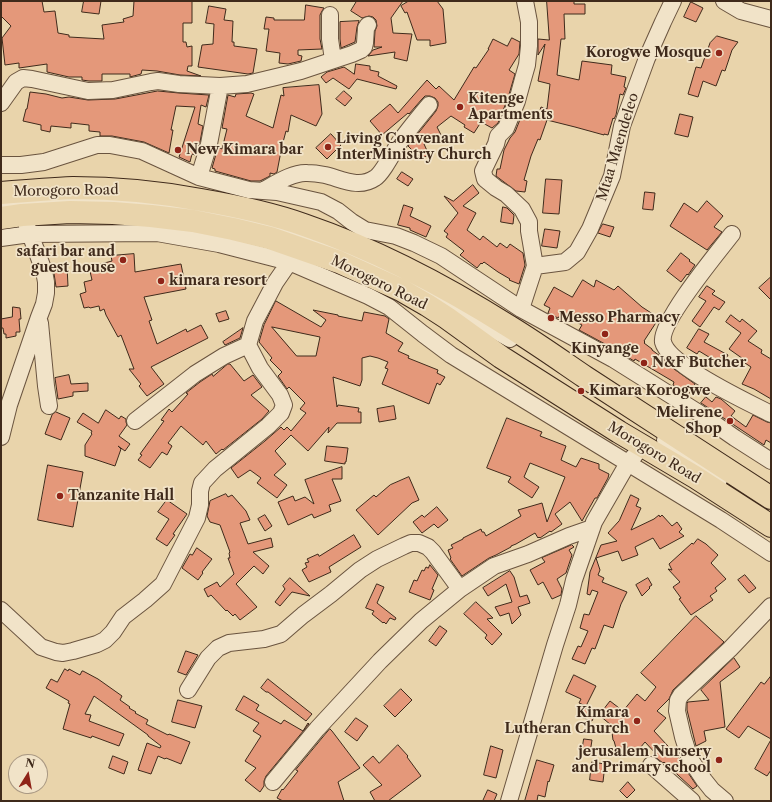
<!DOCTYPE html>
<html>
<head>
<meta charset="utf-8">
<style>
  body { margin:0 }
  #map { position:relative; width:772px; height:802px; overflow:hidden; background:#e9d4ab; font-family:"Libre Caslon Text",serif }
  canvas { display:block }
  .frame { position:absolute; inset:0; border:2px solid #3f2a1b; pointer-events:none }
  .north { position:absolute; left:8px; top:754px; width:40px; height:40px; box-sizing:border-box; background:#f1e3c8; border:1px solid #aa9983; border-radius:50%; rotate:11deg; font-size:11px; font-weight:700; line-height:16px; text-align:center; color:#3f2a1b }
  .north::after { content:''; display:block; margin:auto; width:14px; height:18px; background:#8f2418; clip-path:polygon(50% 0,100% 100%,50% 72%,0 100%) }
</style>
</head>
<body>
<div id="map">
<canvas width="772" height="802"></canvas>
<div class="frame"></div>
<div class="north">N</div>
</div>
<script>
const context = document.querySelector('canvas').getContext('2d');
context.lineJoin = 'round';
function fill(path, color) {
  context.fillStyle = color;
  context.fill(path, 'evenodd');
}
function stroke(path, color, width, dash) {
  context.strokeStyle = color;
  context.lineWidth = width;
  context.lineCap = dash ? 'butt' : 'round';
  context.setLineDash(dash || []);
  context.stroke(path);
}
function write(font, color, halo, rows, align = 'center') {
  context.font = font + ' "Libre Caslon Text",serif';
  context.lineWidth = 3.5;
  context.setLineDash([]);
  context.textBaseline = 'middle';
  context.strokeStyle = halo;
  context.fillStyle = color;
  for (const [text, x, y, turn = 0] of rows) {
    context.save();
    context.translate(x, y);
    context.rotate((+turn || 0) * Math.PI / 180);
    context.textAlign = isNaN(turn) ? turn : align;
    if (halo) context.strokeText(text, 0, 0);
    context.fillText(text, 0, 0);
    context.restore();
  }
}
const building = new Path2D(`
  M1,1H42L44,12L55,11L58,33L69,35V37L104,39L102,25L124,22L123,19L133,16L134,1H192V23H183V42H186L187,47L192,46V66H188L187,71L201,76L180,75L157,71L142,70L141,74L130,77V74H102V81H89L82,80V77H69L47,72V64L19,68V63L5,65L2,38L11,26L1,16Z
  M84,1H101L99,14L82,12Z
  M357,1H403L391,18L393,33L412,34L407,61L394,58L395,52L368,56L373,50L382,47H374L375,31L377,26L376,20L373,17L369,16L362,18L351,11Z
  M409,1H437L443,9L446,43L430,46V40H417L407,12L405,13L401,6Z
  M547,1H574V4H585V14H564L565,39H561L557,75L579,80L582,61L612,65L611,74L626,77L624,87L626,88L623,95L620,94L616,115L614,119L613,118L608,135L604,134V135L575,127L547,120L540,140L538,139L531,156L524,180L527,181L525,192L516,191L496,176L497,169H500L504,150L510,138L515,132L523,112L536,118L538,117L541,107L547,109L550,84L538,81L545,44L538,55V39L549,40Z
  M691,2L703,8L696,22L684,17Z
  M306,5L324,8L322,11L320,15V39L322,49L298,50V55L302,56L301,61L288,64L279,63L280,53L266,51L269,29H264L266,17L274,18V20H304Z
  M209,6L226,9L224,20L233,21L232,42H234V46L257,49L253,73L248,74L198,67L202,45L213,44L214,24L206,23Z
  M359,21L357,27L355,42L341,48L340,39V22Z
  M717,36L738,42L732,50L725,71L722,70L716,86L703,81L698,97L688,94L696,67L701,68L710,43Z
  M512,38L520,42L519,54L509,70L515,74L508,98L498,123L492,128L481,122L474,133L464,127L465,125L451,116L437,127L441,135L424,144L429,155L420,159L415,149L413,151L408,146L436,111L438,106V102L435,98L430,96H425L422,99L409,114L408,113L382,135L370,121L390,104L398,113L427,80L436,89L439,86L454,100L474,67L476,68L489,49H488L493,39L507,46Z
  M356,64L370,66V70L379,72L378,76L397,86L396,89L357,79L349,89L333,78L326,83L321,77L327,72L344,67L354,74Z
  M319,85L322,114L316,126L291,115L288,132L286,131L282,146L277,172L274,174L270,173V176L260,181H251L215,171V169L212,168L218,147L222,149L227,129L222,128L228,95L235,97L236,94L251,93L254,94L246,116L273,128L281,95L284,96L283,88Z
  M158,91L179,93L209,95L206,107L201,105L198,124L203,126L200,142L195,155L192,154L190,162L179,157L195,107L176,106L171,130H173L169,153L144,142L112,136H100V132L89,131V125L71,123V128L51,126L50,132L41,130V125L23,121L26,109H27L30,92L46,94L62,98L69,97L88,100L115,99Z
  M344,91L352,98L345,106L336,99Z
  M680,114L693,117L688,137L675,134Z
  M331,134L341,145L327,159L316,148Z
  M402,172L413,179L408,186L397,179Z
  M546,179L562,180L559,214L543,213Z
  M473,185L479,193L463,206L476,213L467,230L480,240L483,236L497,247L500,243L507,248L510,244L523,253L525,265L519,284L509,280L510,279L498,272L484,262L482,264L481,263L477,268L460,255L464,251L446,237L448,234L444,231L458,213L444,196L453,201Z
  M645,192L655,193L653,210L643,209Z
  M707,201L723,216L714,227L722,232L707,250L670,226L684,203L697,212Z
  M404,205L413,208L410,216L431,226L426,237L410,230V228L398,225Z
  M503,207L507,208L514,215L513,224L501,222Z
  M603,224L614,227L610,237L598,233Z
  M545,229L560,231L557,248L542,246Z
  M681,253L690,260L689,261L695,265L688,275L687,274L681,282L667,271Z
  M134,254L135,272L181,264L186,289L144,297L152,320L149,321L157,344L186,329L187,332L201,325L208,338L151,367L164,384L147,396L139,386L141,384L129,369H134L121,335L118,337L106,315L104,309L100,311L99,306L90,308L89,307L84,308L80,294L86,292L84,282L92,280L89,267L112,261L111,256Z
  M67,266L68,286L56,287L55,280L53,267Z
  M771,277V300L759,288Z
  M583,280L594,287L596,280L614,290L618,286L642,307L659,318L644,341L645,342L644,343L652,349V350L660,356L674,369L695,384L688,395L673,385L674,382L635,359L634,361L618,351L579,330L582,325L561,314L558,318L548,313L550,308L544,305L554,287L572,297Z
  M707,286L715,291L712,294L725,302L719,310L714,307L700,327L692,321L706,301L699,297Z
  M276,301L321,327L326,320L313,310L338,315V316L362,321L364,312L385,316L389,319L386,333L403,343L398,351L409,356L408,358L438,370L437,373L445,377L440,385L437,383L429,404L382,384L388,369L385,368L388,362L378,358L370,356L362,358V380L360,386L333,377L337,407L338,405L359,408L358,412H361V423H337L328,433L329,427L308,451L291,435L275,451L286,464L274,475L287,485L277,498L257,483L261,478L250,470L238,478L231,468L265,441L281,427L284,430L287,427L291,431L306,413L300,409L305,403L289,387L287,389L278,376L282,372L270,360L272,358L259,342L264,325ZM272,327L320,337L316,356H297Z
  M13,307L20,308L21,319H19L20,332H16V336L6,338V334H4L3,328H1V319L12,317Z
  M226,311L229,319L219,322L216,314Z
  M731,315L740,322L742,319L757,331L748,341L762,350L761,353L771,359V399L754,389L742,384L751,367L745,363L746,361L729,349L741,333L726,322Z
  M243,328L240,338L225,345L223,342Z
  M699,329L709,334L704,342L728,355L722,365L699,351L697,354L687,348Z
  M228,364H230L244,381L253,375L262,387L251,395L269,411L262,419L223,450L222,449L216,454L206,441L203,445L181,426L168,443L172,446L167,455L162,452L150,468L138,460L142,455L140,454L164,421L161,420L169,409L172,412L188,394L186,393L200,382L212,374L213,376Z
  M69,375L71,384L88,383V391L73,392V396L58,399L55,378Z
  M706,397L712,402L716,397L721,399L735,411L731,416L746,427L753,415L767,422L771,423V443L766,440L764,445L701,403Z
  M394,406L396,419L379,422L377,409Z
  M106,410L119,419L121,416L126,419V422L127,425L119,436L130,444L125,451L118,446L121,449L115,466L85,456V445L92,434L91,433L92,431L77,422L83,413L98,423Z
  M56,412L70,418L61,440L45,434L52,415Z
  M507,418L542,432L540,436L566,446L561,460L576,467L581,458L599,464V469L609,474L608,478L597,498H595L582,521L570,502L555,514L562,524L551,532L550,531L540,538L539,537L538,538L535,533L516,544L511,546V547L496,555L489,558L462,576L450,559L451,558L448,550L453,548L451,545L463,539V538L481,529L482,532H484L486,536L521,516L518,510L542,503L547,522L565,477L530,463L524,477L539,487L532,498L508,482L511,477L487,468Z
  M327,446L348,448L346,462H345V464L325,461Z
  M48,465L83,472L73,527L38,520Z
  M342,467V479H332L341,501L329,505L331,511L314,518L312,514L288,525L278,502L293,496L295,501L305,497L314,504L305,480Z
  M409,477L419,500L412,503L378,535L356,510L374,495L376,497L390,485Z
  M226,494L228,497L232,495L246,511L250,520L240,523L248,544L271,538L273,547L253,552L269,566L263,574L254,566L236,584L257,607L240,620L235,614L233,616L227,610L226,611L211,595L208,597L204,589L217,582L220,587L234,574L228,558H230L229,553L230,552L220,525L210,522L207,516L210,501Z
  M631,495L639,499L636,506L641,508L631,530L654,519L659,515L660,517L662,515L672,526L677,522L682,529L679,532L684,536L660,549L653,538L635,547L638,555L622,561L618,551L596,558L600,570L598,575L604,578L602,582L627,592L621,604L613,628L604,625L595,649L592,648L585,664L572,659L578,646L581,647L588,631L580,628L584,614L589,615L598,592L592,590L590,595L587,594L590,572L601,545L617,541L608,533L619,521Z
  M167,500L187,514L173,534L175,535L167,546L156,539L169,519L158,512Z
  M437,507L448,520L438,528L434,524L422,533L413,522L422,515L424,517Z
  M265,515L272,526L265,531L258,519Z
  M354,535L361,547L329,567L331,572L309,582L302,570L307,567L305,563L309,562L307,559L318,554L319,556Z
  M698,539L706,544L718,555L711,563L726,579L715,588L717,591L710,596L713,600L691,615L679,599L681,598L673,587L680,582L668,569L672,570L669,564L692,543L693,544Z
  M572,545L574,547L569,550L572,555L566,573L557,579L562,589L561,595L552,599L543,582L538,585L530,570L545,562L542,558Z
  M197,548L212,559L202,572L203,573L198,580L182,568L190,554L192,555Z
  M430,565L438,575L432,589L434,590L430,600L409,592L414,580L417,581L422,570L424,571L426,567L428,568Z
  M510,571L514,577L520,597L527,595L530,603L518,607L521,615L512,624L509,613L500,616L495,607L512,602L506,584L488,596L483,588Z
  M745,575L756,588L749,593L738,580Z
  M290,578L310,596L292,592L280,606L275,602L285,589L283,586Z
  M648,578L652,585L649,587L650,588L642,596L636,585Z
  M377,584L384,587L377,603L396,618L395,620L390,618L386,624L384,622L383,623L372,614L374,611L366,608Z
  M476,602L493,618L487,619L502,634L492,645L485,638L487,635L464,614Z
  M696,616L724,642L673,690L669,699L657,711L666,718L654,731L680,759L682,764L697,786L693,789L664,762L663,763L655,757L657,755L645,742L640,748H639L635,751L627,747L625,749L616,748L614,741L613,740L611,725L599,715L610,701L623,711L637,694L645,701L656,687L641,673Z
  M440,626L447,631L436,646L429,641Z
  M186,651L198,655L186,675L178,672Z
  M734,658L740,667L720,682L725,727L704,731L706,741L696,746L687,710V703L688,702L709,700L701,690Z
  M65,669L68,671L69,669L80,675L82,671H83L98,679L122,696L120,700L130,707L129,708L136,712L135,713L148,720L146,724L168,735L169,734L190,742L181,764L166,758L165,759L158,756L151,774L138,770L147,743L160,748L161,746L148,736V735L94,696L85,714L91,715L89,721L124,734L119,746L92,736L91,738L63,729L70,704L68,703L69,701L46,688L51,679L57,682Z
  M574,675L596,686L586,706L579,703L581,699L566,692Z
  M771,676V739L748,726L739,738L726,729L761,682L764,684Z
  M268,679L312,714L306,721L268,692H266L261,688Z
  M401,689L412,700L395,717L384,706Z
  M244,696L259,705L256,710L281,724L284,720L303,731L308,723L309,724L266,776L264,781V786L260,792L245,780L256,768L245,761L261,736L253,731L259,723L236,710Z
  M178,700L202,706L195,728L172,722Z
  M582,707L596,712L592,721L578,716Z
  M356,718L368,726L357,741L345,732Z
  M330,729L332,731L360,768L338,782L344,801H283L277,798L282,789L283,790L298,771L296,770Z
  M584,739L592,740L590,753L582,752Z
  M771,740V770L767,776L755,769Z
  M398,745L408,756L407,757L421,776L388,801H375L370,792L382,785L363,765L373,756L379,763Z
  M491,746L503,750L496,778L484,775Z
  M113,756L128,762L124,774L109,768Z
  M537,760L554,765L549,782L548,781L545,797L538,795L537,801H525Z
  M592,762L605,764L603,782L590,780Z
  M628,782L635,790L627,798L620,791Z
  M488,790L497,794L494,801H483Z`);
fill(building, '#e4987a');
stroke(building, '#3f2a1b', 1);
const minor = new Path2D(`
  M525,1L529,22V46L527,65L523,79L517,101L506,128L498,136L496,144L483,171L485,179L496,188L506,194L522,209L529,222V231L535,266
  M724,1L741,11L771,19
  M330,15V39L333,60
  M1,103L16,82L23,78L32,79L88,91L113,90L151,82L158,81L179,84L220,86L247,84L301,71L352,54L361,50L364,47L365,43L366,28L368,25
  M1,165H21L44,162L97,145H110L142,151L199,177L249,190L277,192L321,202L338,211L352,222L365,230L396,236L414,243L441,256L521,309L613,359L699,413L735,438L771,461
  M199,177L209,144L220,86
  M262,191C275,184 293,172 307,173C313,173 320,174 325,175C342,179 359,189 375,178C382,174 394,151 399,143C408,130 419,117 429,105
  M1,206L53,201H98L174,206L214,213L257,222L304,237L384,269L412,284L510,339
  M732,234C718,252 659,323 663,342C669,366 748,402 771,414
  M1,238L30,234L157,233L219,244L289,262L368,296L389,307L423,334L451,355L721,520L771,553
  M521,309L535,266L565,262L577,252L590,229L612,176L622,126L647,58L663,22L673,1
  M40,323L46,386L49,406
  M135,421L195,374L224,356L248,345
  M1,437L9,405L39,317L44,304L46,293V282L44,271L27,226
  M665,440L701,468L719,480
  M1,610L41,647L56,652L63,653L73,651L97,644L105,640L113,632L123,617L145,600L163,584L197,518L200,505V491L202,483L215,469L268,426L281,413L284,405L280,395L260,368L248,345L255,321L275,283L295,254
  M188,690L208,658L218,648L229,643L264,639L281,634L303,615L331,594L360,570L377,559L404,546L411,543H419L428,547L433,552L460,589
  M651,765L692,801
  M273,782L317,729L380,661L421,621L460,589L494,566L528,554L569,536L592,528
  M509,801L555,645L568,605L574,580L594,522L628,463L635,455
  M725,801L712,790L704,780L690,759L683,737L677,711L678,700L681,695L730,649L771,606`);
const highway = new Path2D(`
  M1,193C25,191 49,189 73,188C116,188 158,192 201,200C236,206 271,213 304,225C377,250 445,286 510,327C536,343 560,360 585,377C647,417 709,458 771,498
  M1,218L22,215L70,212L113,213L151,216L193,221L233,229L270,238L339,262L401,290L427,305L447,318L501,357L619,432L695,477L771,526`);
stroke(minor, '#6a543f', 18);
stroke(highway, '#3f2a1b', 24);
stroke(minor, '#f1e3c8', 16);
stroke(highway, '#e9d4ab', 22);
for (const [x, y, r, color] of [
  [719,53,4,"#8f2418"],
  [460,107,4,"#8f2418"],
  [328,147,4,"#8f2418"],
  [178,150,4,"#8f2418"],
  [123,260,4,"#8f2418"],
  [161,281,4,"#8f2418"],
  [551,318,4,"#8f2418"],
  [605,334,4,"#8f2418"],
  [644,363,4,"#8f2418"],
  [581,391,4,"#8f2418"],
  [730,421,4,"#8f2418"],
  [60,496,4,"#8f2418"],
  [637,721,4,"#8f2418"],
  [719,760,4,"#8f2418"]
]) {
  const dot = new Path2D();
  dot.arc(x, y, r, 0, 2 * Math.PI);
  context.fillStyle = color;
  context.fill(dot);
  stroke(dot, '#f1e3c8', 1.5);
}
write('bold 14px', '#3f2a1b', '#f1e3c8', [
  ["Korogwe Mosque",711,53,"right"],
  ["Kitenge",468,99],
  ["Apartments",468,115],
  ["Living Convenant",336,139],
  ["InterMinistry Church",336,155],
  ["New Kimara bar",186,150],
  ["safari bar and",115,252,"right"],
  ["guest house",115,268,"right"],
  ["kimara resort",169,281],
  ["Messo Pharmacy",559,318],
  ["Kinyange",605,349,"center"],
  ["N&F Butcher",652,363],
  ["Kimara Korogwe",589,391],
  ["Melirene",722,413,"right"],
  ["Shop",722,429,"right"],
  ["Tanzanite Hall",68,496],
  ["Kimara",629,713,"right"],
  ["Lutheran Church",629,729,"right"],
  ["jerusalem Nursery",711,752,"right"],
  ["and Primary school",711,768,"right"]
], 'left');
write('14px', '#3f2a1b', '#f1e3c8', [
  ["Mtaa Maendeleo",618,147,-73],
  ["Morogoro Road",66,191,-1],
  ["Morogoro Road",379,283,26],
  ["Morogoro Road",654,453,31]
]);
</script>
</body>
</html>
